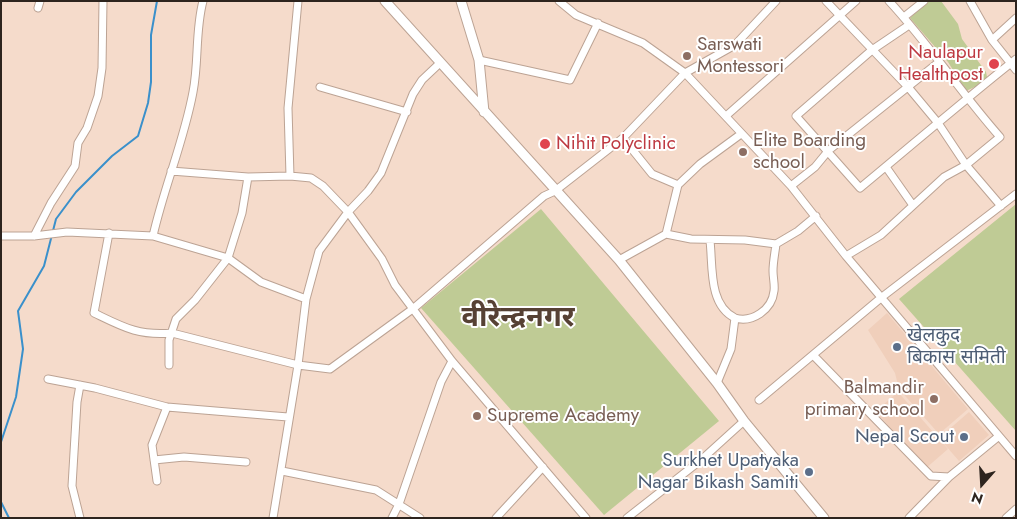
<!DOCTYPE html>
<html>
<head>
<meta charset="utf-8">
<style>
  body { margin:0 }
  #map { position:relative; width:1017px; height:519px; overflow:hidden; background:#f5dbcb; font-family:Jost,sans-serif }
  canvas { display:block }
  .frame { position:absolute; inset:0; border:2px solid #2d241e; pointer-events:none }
  .north { position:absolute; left:957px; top:459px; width:50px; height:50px; -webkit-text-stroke:4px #fff; paint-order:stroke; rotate:199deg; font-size:14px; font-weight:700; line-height:20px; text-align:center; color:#2d241e }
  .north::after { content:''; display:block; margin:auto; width:18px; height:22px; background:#2d241e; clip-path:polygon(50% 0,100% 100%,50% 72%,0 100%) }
</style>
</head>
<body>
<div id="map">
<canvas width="1017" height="519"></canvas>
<div class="frame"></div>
<div class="north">N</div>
</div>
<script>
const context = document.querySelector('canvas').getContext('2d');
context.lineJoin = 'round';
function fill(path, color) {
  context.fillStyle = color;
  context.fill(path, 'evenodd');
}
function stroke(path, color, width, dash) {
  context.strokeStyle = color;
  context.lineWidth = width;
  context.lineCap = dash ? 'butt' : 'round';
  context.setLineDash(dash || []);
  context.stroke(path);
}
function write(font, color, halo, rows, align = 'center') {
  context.font = font + ' Jost,"Noto Sans Devanagari",sans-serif';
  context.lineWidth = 4;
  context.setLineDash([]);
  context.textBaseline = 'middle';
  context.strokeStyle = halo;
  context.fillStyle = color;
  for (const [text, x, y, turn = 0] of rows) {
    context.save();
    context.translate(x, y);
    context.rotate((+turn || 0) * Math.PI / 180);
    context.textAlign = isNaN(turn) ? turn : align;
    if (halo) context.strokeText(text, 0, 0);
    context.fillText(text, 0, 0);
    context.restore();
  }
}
fill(new Path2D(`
  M887,313L968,409L939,434L899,389L895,373L868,330Z
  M898,392L948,449L925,469L876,411Z
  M969,412L989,435L959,461L939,438Z`), '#f0cfbb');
fill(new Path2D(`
  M927,1H941L958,24L962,39L986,72L987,77L979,85L966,91L948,62L910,18Z
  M1016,204V431L899,299Z
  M541,209L719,421L604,515L421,308Z`), '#bfcb95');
stroke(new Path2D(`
  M1,442L16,397L23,349L18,311L44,266L56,219L76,192L112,156L138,136L148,103L151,82V35L157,1
  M1,502L9,518`), '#3a90cb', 2);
const minor = new Path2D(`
  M559,1L576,15L643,43L685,73L791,186L846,256L1016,456
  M826,1L908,87L938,123L966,165L1001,206
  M970,1L992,40L1016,70
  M38,8L40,1
  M904,17L924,1
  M909,25L872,50L796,116L860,188C912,145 963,101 1016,59
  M992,40L1016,18
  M479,60L570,80L598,23
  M320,87L407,112
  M726,116L856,1
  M623,138L652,174L678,185
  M886,167L912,204
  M171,171L248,177L290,176L311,178L323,186L348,212L382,259L395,285L452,361L586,518
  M290,176L288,108L298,1
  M791,186L815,167L829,150L939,62
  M109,233L94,313C123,327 138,336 172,333L298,365L330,369L414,308L544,196L555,191L623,138L685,73L735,45L776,1
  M666,234L678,185L700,164L741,134
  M1,236H34L67,232L153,236L228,258L261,282L306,299
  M34,236L51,203L75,166L78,143L87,128L98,96L102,68L103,1
  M153,236C164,187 184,141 193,92C199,62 195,31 203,1
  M710,241C713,265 708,305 735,318
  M846,256L881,235L944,177L966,165L1000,137C961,93 929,44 889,1
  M619,260L666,234L691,239L745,240L776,244L798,231L816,216
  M813,355L931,476L949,477L999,436
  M169,365V340L176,319L195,300L228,258L242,213L248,177
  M48,379L95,388L167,407L288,417
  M717,383L731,349L735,318C752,323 772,310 774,291C775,285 773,278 773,271C773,262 775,253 776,244
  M759,400L882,297L1016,194
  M154,460L184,457L246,462
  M282,471L376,490L420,518
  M157,481L152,445L167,407
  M80,518L72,486L77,402L80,385
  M273,518L298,365L306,299L319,251L348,212L368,191L381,173L413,94L422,80L440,63
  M392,518L399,504L441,382L452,361
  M496,518L543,467
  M627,518L701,460L744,421
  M909,518L949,477
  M1006,518L1016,509`);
const tertiary = new Path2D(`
  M385,1L619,260L717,383L744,421L824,518
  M461,1L479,60L484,112`);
stroke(minor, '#bca394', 9);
stroke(tertiary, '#bca394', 11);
stroke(minor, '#fff', 7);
stroke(tertiary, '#fff', 9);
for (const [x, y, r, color] of [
  [687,56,5,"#8d6e63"],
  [994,64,6,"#e0444e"],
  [545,144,6,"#e0444e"],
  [743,152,5,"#8d6e63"],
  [897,347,5,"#5c6f8a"],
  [934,399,5,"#8d6e63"],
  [477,416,5,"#8d6e63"],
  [964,437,5,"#5c6f8a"],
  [809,472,5,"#5c6f8a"]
]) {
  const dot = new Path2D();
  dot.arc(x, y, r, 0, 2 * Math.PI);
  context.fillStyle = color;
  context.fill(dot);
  stroke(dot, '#fff', 2);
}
write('19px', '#785e54', '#fff', [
  ["Sarswati",697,45],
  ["Montessori",697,67],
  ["Elite Boarding",753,141],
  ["school",753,163],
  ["Balmandir",924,388,"right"],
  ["primary school",924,410,"right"],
  ["Supreme Academy",487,416]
], 'left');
write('19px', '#be3a42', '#fff', [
  ["Naulapur",983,53],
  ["Healthpost",983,75],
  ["Nihit Polyclinic",556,144,"left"]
], 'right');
write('19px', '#4e5e75', '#fff', [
  ["खेलकुद",907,336,"left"],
  ["बिकास समिती",907,358,"left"],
  ["Nepal Scout",954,437],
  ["Surkhet Upatyaka",799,461],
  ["Nagar Bikash Samiti",799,483]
], 'right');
write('bold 29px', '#564134', '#fff', [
  ["वीरेन्द्रनगर",518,319]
]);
</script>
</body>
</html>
